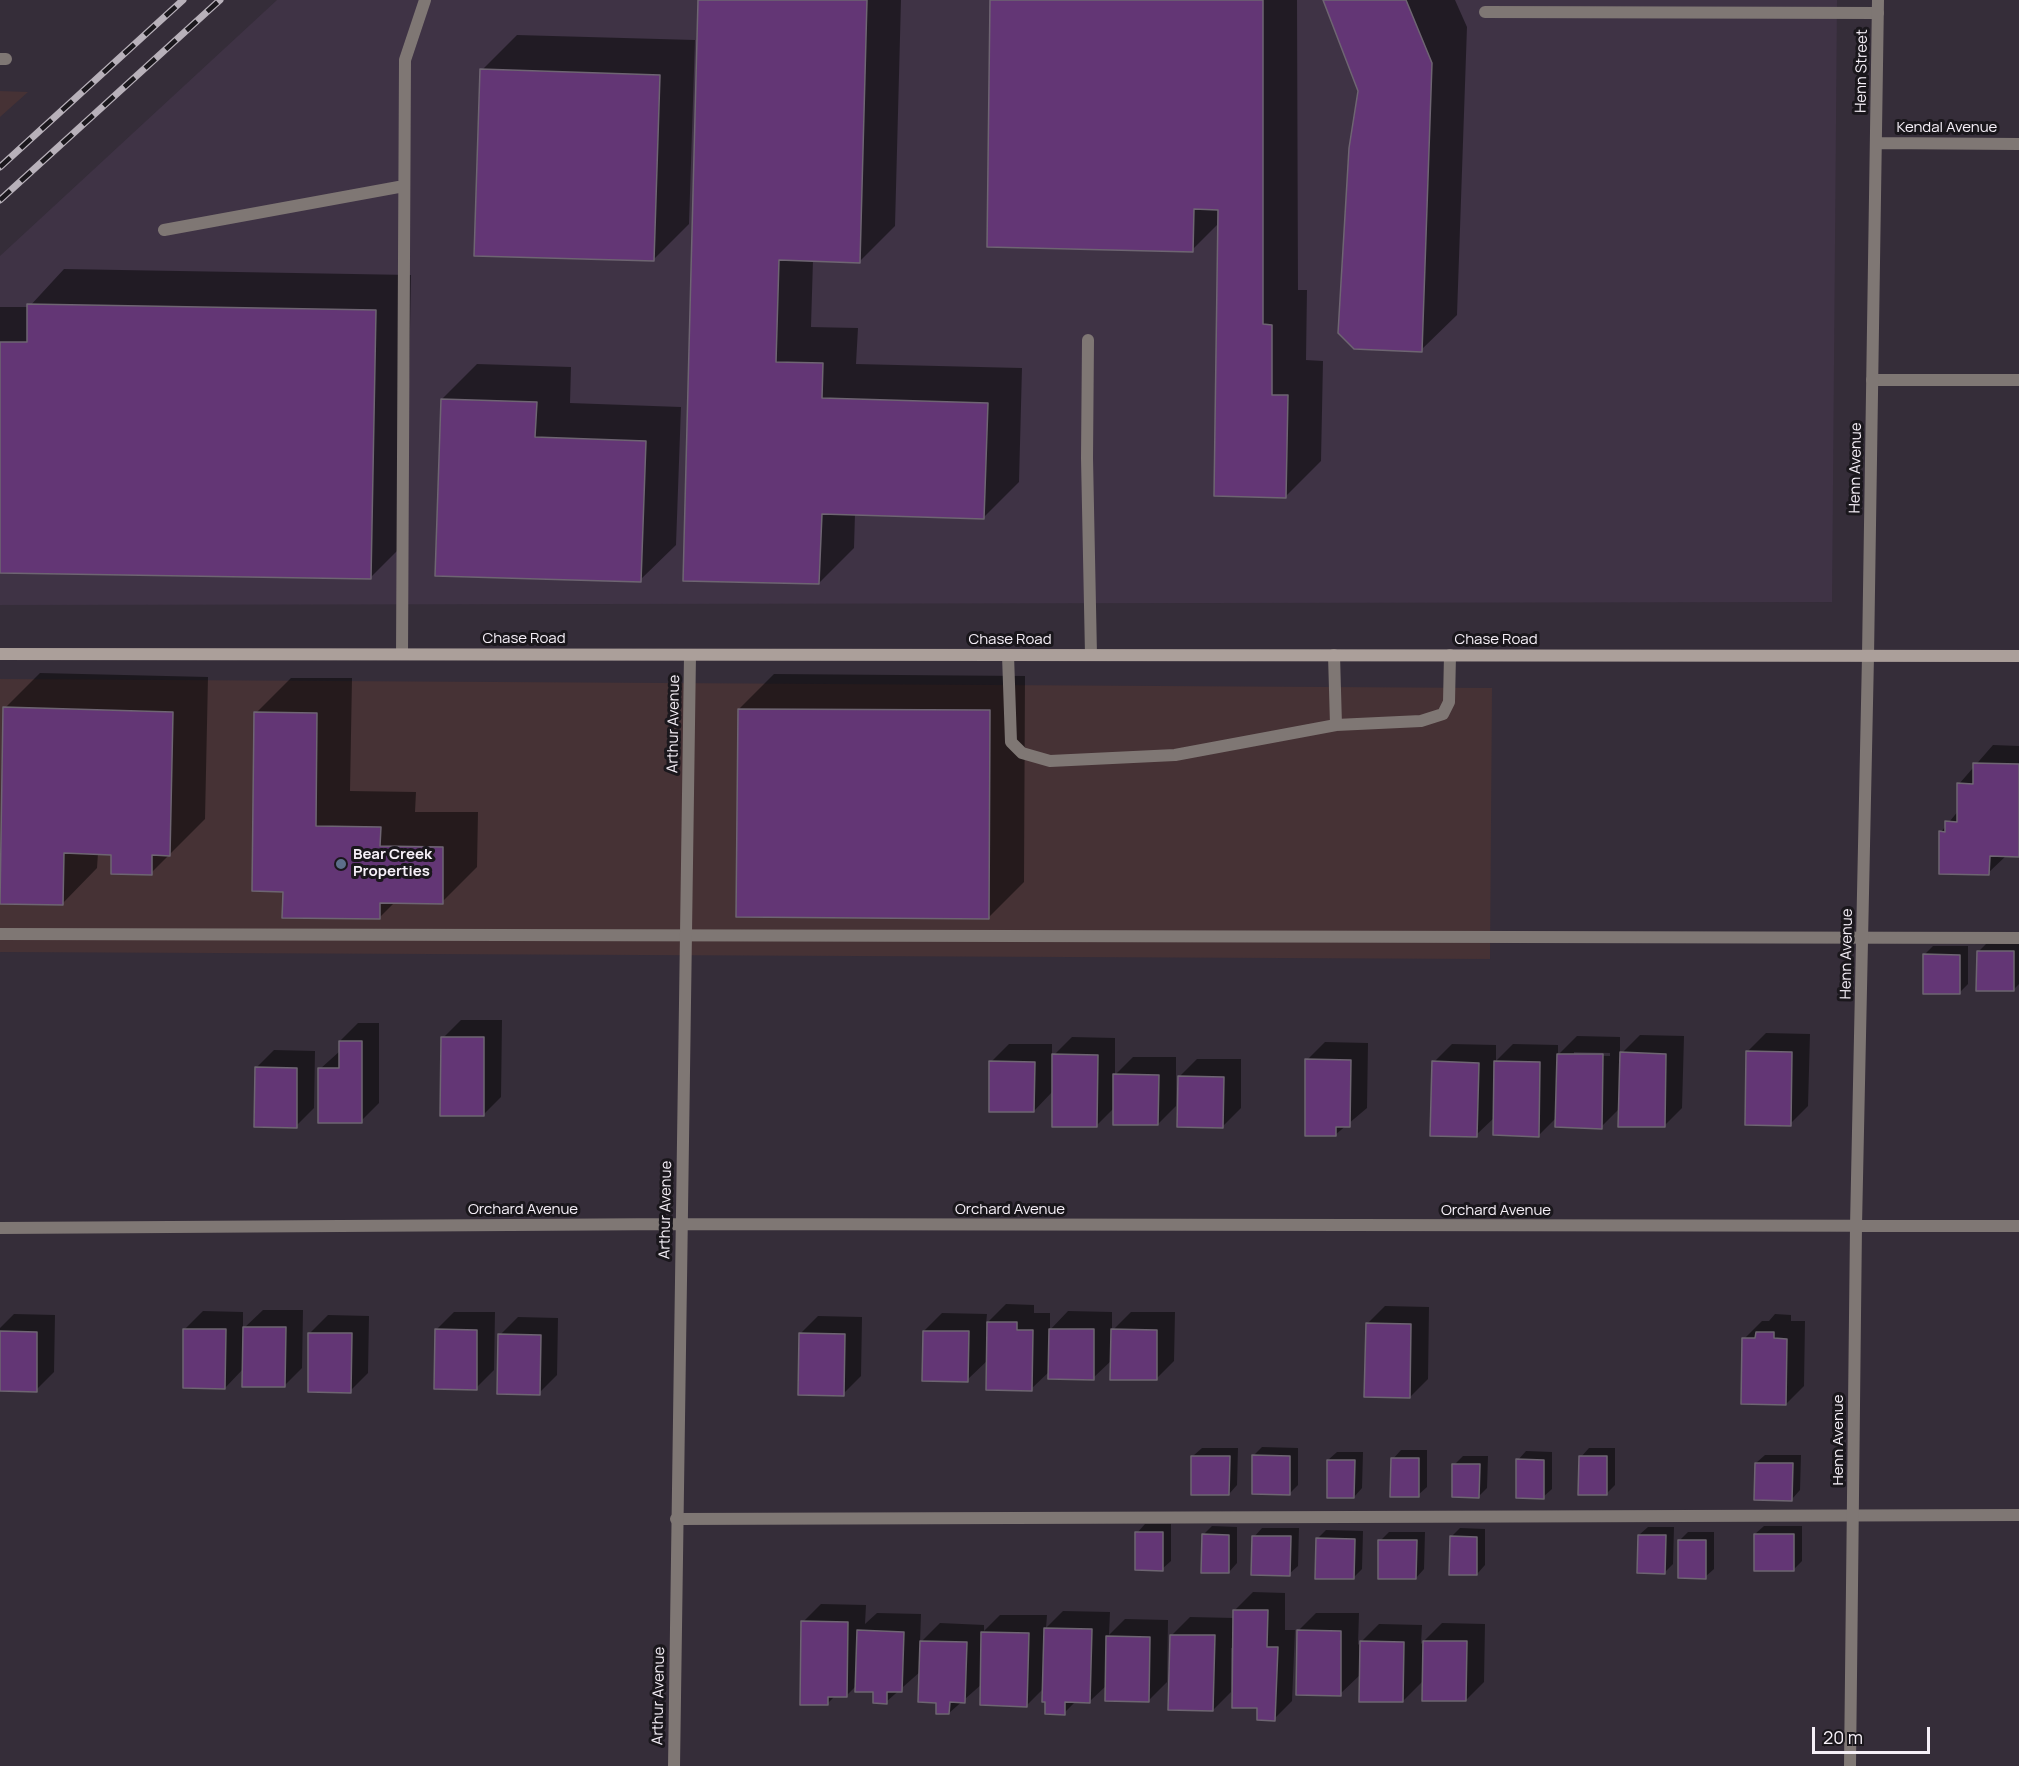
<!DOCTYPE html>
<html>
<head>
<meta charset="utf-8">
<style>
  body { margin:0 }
  #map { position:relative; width:2019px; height:1766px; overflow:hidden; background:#352d39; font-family:Manrope,sans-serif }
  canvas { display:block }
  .scale { position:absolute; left:1812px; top:1727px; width:118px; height:27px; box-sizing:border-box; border:3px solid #f6f0f8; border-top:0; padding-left:8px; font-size:18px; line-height:21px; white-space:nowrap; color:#f6f0f8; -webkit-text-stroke:4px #1a171c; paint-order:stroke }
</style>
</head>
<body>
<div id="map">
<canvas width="2019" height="1766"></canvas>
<div class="scale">20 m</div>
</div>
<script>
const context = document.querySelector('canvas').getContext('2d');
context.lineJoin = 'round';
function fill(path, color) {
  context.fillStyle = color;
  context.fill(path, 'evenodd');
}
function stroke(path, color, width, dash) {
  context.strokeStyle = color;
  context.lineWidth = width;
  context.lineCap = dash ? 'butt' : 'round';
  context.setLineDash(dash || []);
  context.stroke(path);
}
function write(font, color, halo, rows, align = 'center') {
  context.font = font + ' Manrope,sans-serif';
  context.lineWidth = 6;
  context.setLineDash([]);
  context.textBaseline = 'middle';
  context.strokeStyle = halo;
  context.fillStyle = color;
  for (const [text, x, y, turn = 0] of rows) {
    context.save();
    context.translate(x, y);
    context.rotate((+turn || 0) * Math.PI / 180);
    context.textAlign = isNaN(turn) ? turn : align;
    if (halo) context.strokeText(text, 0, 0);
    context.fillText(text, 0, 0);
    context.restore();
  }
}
fill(new Path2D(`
  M0,91L28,92L0,117Z
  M0,679L1492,688L1490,959L0,952Z`), '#463235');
fill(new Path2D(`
  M277,0H1837L1832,602L0,605V256Z`), '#3f3345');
fill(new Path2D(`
  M700,0H901L895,226L860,261L813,260L811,327L858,328L856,364L1022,368L1019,482L984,517L855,514L854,548L819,583Z
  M992,0H1297L1298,290H1307L1306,360L1323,361L1321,461L1286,496L1219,223L1192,250Z
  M1325,0H1455L1467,27L1457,315L1421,350L1360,90Z
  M517,35L695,40L689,224L654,259L482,70Z
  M64,269L411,275L406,542L371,577L0,571V307H29Z
  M477,364L571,367L570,403L681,407L676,545L640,580L442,399Z
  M40,673L208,677L205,819L151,873L112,853H98L97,868L62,904L0,902L5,708Z
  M774,674L1025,676L1024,882L989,917L739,709Z
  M291,678H352L350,791L416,792L415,812H478L477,867L442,902H395L379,918L284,890L256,713Z
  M1993,745L2019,746V855H2007L1988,873L1941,832L1959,810V784Z
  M1987,943H2019V984L2013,990L1978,952Z
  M1933,946H1968V984L1959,993L1924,955Z
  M461,1020H502L501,1097L483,1115L443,1038Z
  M358,1023H379V1103L361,1121L320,1069L340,1051V1041Z
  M1766,1033L1810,1034L1808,1106L1790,1124L1748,1051Z
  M1640,1035L1684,1036L1682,1108L1664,1126L1620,1108L1601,1127L1557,1117L1539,1135L1495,1117L1476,1135L1434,1062L1452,1044L1496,1045V1061L1513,1044L1558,1045V1055L1577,1036L1620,1037V1055ZM1574,1052L1610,1053V1056L1574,1055Z
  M1072,1037L1115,1038V1075L1133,1057H1176V1106L1158,1124L1114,1108L1096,1126L1053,1091L1034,1111L991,1062L1009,1044H1052V1057Z
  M1325,1042L1368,1043L1367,1108L1335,1135L1307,1060Z
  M274,1050L315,1051L314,1108L296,1126L256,1068Z
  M1197,1059H1241V1108L1223,1126L1179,1077Z
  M1006,1304L1034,1305V1313H1050V1330L1068,1311L1112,1312V1331L1131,1312H1175L1174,1361L1156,1379L1112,1360L1093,1378L1050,1371L1031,1389L988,1360L967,1380L924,1331L942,1313L987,1314L986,1324Z
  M1385,1306L1429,1307L1428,1379L1410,1397L1367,1324Z
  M263,1310H303L302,1368L284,1386L244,1368L225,1388L185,1329L203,1311L243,1312V1329Z
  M454,1312H495L494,1370L476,1388L436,1330Z
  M14,1314L55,1315L54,1372L36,1390H0V1328Z
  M1775,1314L1791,1315V1321H1805L1804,1386L1786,1404L1744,1339L1762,1321H1769Z
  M328,1315L369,1316L368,1373L350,1391L310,1333Z
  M818,1316L862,1317L861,1376L843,1394L800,1334Z
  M518,1317L558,1318L557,1375L539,1393L500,1335Z
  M1262,1447L1298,1448V1485L1290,1493L1253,1456Z
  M1202,1448H1238L1237,1485L1229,1494L1193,1456Z
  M1589,1448H1615V1485L1606,1494L1581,1457Z
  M1401,1450H1427V1487L1418,1495L1393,1459Z
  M1526,1451L1552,1452V1489L1543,1497L1518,1460Z
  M1337,1452H1363L1362,1488L1354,1497L1328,1460Z
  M1765,1455H1801L1800,1490L1792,1499L1756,1463Z
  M1463,1456H1488L1487,1488L1479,1496L1454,1465Z
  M1145,1524H1171V1561L1162,1569L1137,1533Z
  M1212,1526L1237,1527V1563L1229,1572L1203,1535Z
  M1764,1526H1802V1561L1793,1570L1755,1534Z
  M1648,1527H1674L1673,1564L1665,1572L1639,1535Z
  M1262,1528H1299L1298,1566L1289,1574L1254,1537Z
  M1460,1528L1485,1529V1565L1477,1574L1451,1537Z
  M1326,1530L1363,1531L1362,1569L1353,1578L1317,1539Z
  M1389,1532H1425L1424,1569L1416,1578L1380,1541Z
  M1688,1532H1714V1569L1705,1577L1680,1540Z
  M1253,1592L1285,1593V1630H1295L1292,1701L1274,1719L1258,1707L1234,1648H1231V1692L1213,1710L1172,1635L1190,1617L1235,1618V1610Z
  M821,1604L866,1605L865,1624L877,1613L921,1614L920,1643L940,1623L984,1625V1631L1000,1615H1047L1046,1628L1063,1611L1110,1612L1109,1635L1125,1619L1168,1620L1167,1682L1149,1700L1107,1685L1090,1701H1076L1064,1713L1044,1688L1027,1705L982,1684L949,1713L937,1701L921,1671L886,1702L875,1691L857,1685L846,1696H835L827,1704L803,1622Z
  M1316,1613H1359L1358,1645L1379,1624L1422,1625L1421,1644L1442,1623L1485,1624L1484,1682L1466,1700L1424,1680L1403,1701L1361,1674L1340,1694L1298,1631Z`), '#0007');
const building = new Path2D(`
  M698,0H867L860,263L779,260L776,362L823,363L822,398L988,403L984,519L822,514L819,584L683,581Z
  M990,0H1263V324L1272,325V395H1288L1286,498L1214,496L1218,210L1194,209L1193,252L987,247Z
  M1323,0H1406L1432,63L1422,352L1354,349L1338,333L1349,148L1358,91Z
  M480,69L660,75L654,261L474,256Z
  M27,304L376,310L371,579L0,573V342H27Z
  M441,399L537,402L535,437L646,441L641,582L435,576Z
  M3,707L173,712L170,856L152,855V875L111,874V855L64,853L63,905L0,904Z
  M738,709L990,710L989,919L736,917Z
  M254,712L317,713L316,826L381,827L380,846L443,847V904L380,903V919L282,918L283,892L252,891Z
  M1973,763L2019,764V857L1990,856L1989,875L1939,874V831L1945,832V821L1957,822V783L1973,784Z
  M1977,951H2014V991H1976Z
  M1923,954L1960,955V994H1923Z
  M441,1037H484V1116H440Z
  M339,1041H362V1123H318V1068H339Z
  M1746,1051L1792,1052L1791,1126L1745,1125Z
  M1620,1052L1666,1054L1665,1127H1618Z
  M1052,1054L1098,1055L1097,1127H1052Z
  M1557,1054H1603L1602,1129L1555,1127Z
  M1305,1059L1351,1060L1350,1127H1336V1136H1305Z
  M989,1061L1035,1062L1034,1112H989Z
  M1432,1061L1479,1063L1477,1137L1430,1136Z
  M1494,1061L1540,1062L1539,1137L1493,1135Z
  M255,1067L297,1068V1128L254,1127Z
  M1113,1074L1159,1075L1158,1125H1113Z
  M1178,1076L1224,1077L1223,1128L1177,1127Z
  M987,1322H1017V1330H1033L1032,1391L986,1390Z
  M1366,1323L1411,1324L1410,1398L1364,1397Z
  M243,1327H286L285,1387H242Z
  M183,1329H226L225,1389L183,1388Z
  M435,1329L477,1330V1390L434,1389Z
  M1049,1329H1094V1380L1048,1379Z
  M1111,1329L1157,1330V1380H1110Z
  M0,1331L37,1332V1392L0,1391Z
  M923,1331H969L968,1382L922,1381Z
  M1756,1332H1774V1338L1787,1339L1786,1405L1741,1404L1742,1338H1755Z
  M308,1333H352L351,1393L308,1392Z
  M799,1333L845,1334L844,1396L798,1395Z
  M498,1334L541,1335L540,1395L497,1394Z
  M1252,1455L1290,1456V1495L1252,1494Z
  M1191,1456H1230L1229,1495H1191Z
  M1579,1456H1607V1495H1578Z
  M1391,1458H1419V1497H1390Z
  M1516,1459L1544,1460V1499L1516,1498Z
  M1327,1460H1355L1354,1498H1327Z
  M1755,1463H1793L1792,1501L1754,1500Z
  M1452,1464H1480L1479,1498L1452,1497Z
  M1135,1532H1163V1571L1135,1570Z
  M1202,1534L1229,1535V1573H1201Z
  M1754,1534H1794V1571H1754Z
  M1638,1535H1666L1665,1574L1637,1573Z
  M1252,1536H1291L1290,1576L1251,1575Z
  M1450,1536L1477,1537V1575H1449Z
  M1316,1538L1355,1539L1354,1579H1315Z
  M1378,1540H1417L1416,1579H1378Z
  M1678,1540H1706V1579L1678,1578Z
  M1233,1610H1268L1267,1647H1278L1275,1721L1257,1720V1708H1232Z
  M801,1621L848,1622L847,1697H828V1705H800Z
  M1044,1628L1092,1629L1090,1703L1065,1702V1715L1045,1714V1702H1042Z
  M857,1630L904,1632L902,1692H887V1704L873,1703V1692H855Z
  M1297,1630L1341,1631V1696L1296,1695Z
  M981,1632L1029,1633L1027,1707L980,1705Z
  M1170,1635H1215L1213,1711L1168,1710Z
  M1106,1636L1150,1637L1149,1702L1105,1701Z
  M920,1641L967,1642L965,1703L950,1702L949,1714H936V1703L918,1702Z
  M1360,1641L1404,1642L1403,1702H1359Z
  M1423,1641H1467L1466,1701H1422Z`);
fill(building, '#633675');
stroke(building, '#6e6572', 1.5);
stroke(new Path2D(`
  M1485,12L1878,13
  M164,230L404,186
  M1088,340L1087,458L1091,655
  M1872,380H2019
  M402,654L405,60L425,0
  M1008,655L1011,742L1022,753L1050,761L1175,755L1336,725L1334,655
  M1336,725L1421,721L1443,714L1449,702L1450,655
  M0,934L2019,938
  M676,1519L2019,1515`), '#7f7774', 12);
stroke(new Path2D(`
  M0,59H6
  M1876,143L2019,144
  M0,1228L680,1224L2019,1226
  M674,1766L690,655
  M1850,1766L1856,1226L1868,656L1878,0`), '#7f7774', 12);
stroke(new Path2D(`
  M0,654L2019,656`), '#ab9f9a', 12);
const rail = new Path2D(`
  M0,167L183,0
  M0,200L220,0`);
stroke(rail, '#b8b1ba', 7);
stroke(rail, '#1a171c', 4.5, [14]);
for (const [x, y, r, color] of [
  [341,864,6,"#5c6f8a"]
]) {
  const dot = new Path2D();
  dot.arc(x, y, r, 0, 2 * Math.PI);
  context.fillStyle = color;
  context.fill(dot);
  stroke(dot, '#1a171c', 2);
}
write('15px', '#f6f0f8', '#1a171c', [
  ["Henn Street",1862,71,-89],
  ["Kendal Avenue",1947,128],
  ["Henn Avenue",1856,468,-89],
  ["Chase Road",524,639],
  ["Chase Road",1010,640],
  ["Chase Road",1496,640],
  ["Arthur Avenue",674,724,-89],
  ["Henn Avenue",1847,954,-89],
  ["Orchard Avenue",523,1210],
  ["Arthur Avenue",666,1210,-89],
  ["Orchard Avenue",1010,1210],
  ["Orchard Avenue",1496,1211],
  ["Henn Avenue",1839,1440,-90],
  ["Arthur Avenue",659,1696,-89]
]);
write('bold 15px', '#f6f0f8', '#1a171c', [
  ["Bear Creek",353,855],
  ["Properties",353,872]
], 'left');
</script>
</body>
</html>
